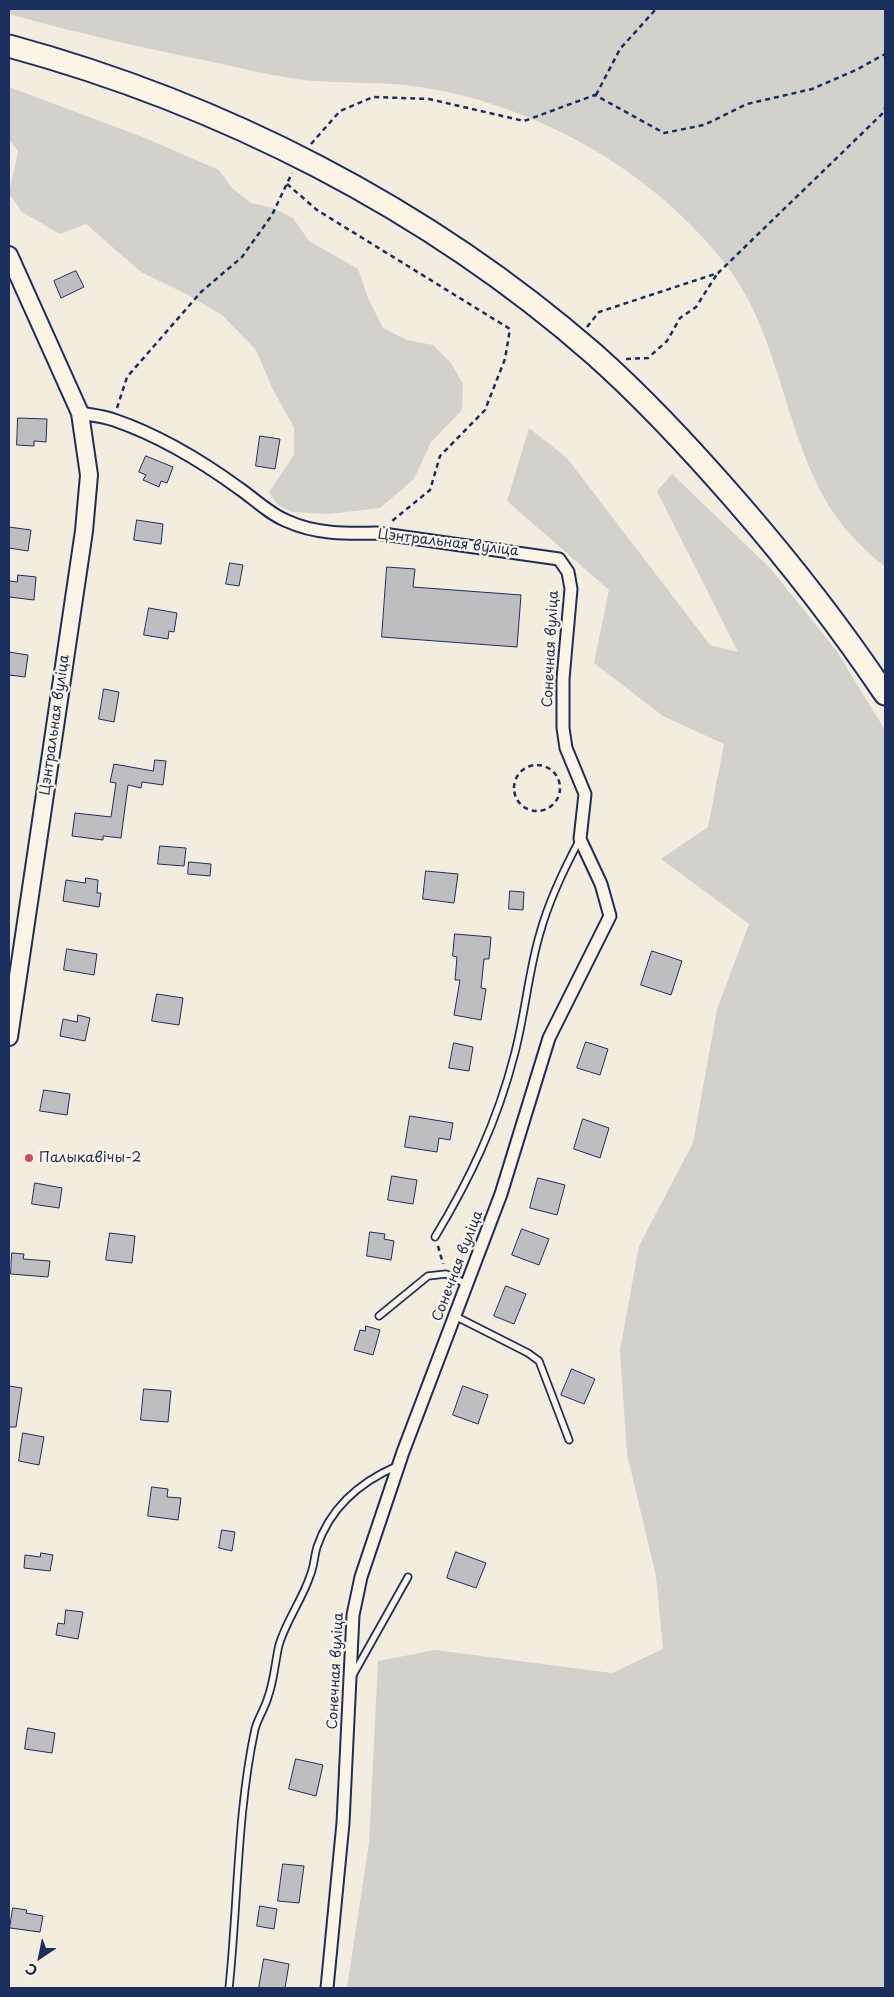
<!DOCTYPE html>
<html>
<head>
<meta charset="utf-8">
<style>
  body { margin:0 }
  #map { position:relative; width:894px; height:1997px; overflow:hidden; background:#f3ede0; font-family:"Playpen Sans",sans-serif }
  canvas { display:block }
  .frame { position:absolute; inset:0; border:10px solid #1b2f5e; pointer-events:none }
  .north { position:absolute; left:15px; top:1932px; width:50px; height:50px; -webkit-text-stroke:4px #fcf5e5; paint-order:stroke; rotate:214deg; font-size:14px; font-weight:700; line-height:20px; text-align:center; color:#1b2f5e }
  .north::after { content:''; display:block; margin:auto; width:18px; height:22px; background:#1b2f5e; clip-path:polygon(50% 0,100% 100%,50% 72%,0 100%) }
</style>
</head>
<body>
<div id="map">
<canvas width="894" height="1997"></canvas>
<div class="frame"></div>
<div class="north">С</div>
</div>
<script>
const context = document.querySelector('canvas').getContext('2d');
context.lineJoin = 'round';
function fill(path, color) {
  context.fillStyle = color;
  context.fill(path, 'evenodd');
}
function stroke(path, color, width, dash) {
  context.strokeStyle = color;
  context.lineWidth = width;
  context.lineCap = dash ? 'butt' : 'round';
  context.setLineDash(dash || []);
  context.stroke(path);
}
function write(font, color, halo, rows, align = 'center') {
  context.font = font + ' "Playpen Sans",sans-serif';
  context.lineWidth = 4.5;
  context.setLineDash([]);
  context.textBaseline = 'middle';
  context.strokeStyle = halo;
  context.fillStyle = color;
  for (const [text, x, y, turn = 0] of rows) {
    context.save();
    context.translate(x, y);
    context.rotate((+turn || 0) * Math.PI / 180);
    context.textAlign = isNaN(turn) ? turn : align;
    if (halo) context.strokeText(text, 0, 0);
    context.fillText(text, 0, 0);
    context.restore();
  }
}
fill(new Path2D(`
  M9,9H885V567C864,550 846,532 831,509C783,433 781,333 723,261C650,169 536,105 420,87C379,80 337,85 296,79C268,75 240,68 213,62C144,48 76,33 9,14Z
  M9,87L145,138L219,170L232,188L251,203L273,208L293,218L309,241L358,269L368,298L383,328L407,340L433,345L451,363L463,384L462,410L431,442L414,479L380,508L329,514L292,512L278,505L269,492L294,455V427L273,390L256,350L222,315L186,294L141,272L86,224L60,234L22,212L9,193L18,151L9,140Z
  M529,428L567,458L710,645L738,652L657,491L672,474L770,568L836,650L885,730V1988H347L369,1843L378,1661L435,1650L612,1673L663,1649L656,1576L627,1454L620,1350L639,1246L693,1143L717,1009L749,924L661,859L708,827L724,744L663,716L594,663L609,590L507,501Z`), '#d3d1cc');
const building = new Path2D(`
  M76,271L84,287L61,298L54,281Z
  M18,418L47,419L46,442L34,441V446L17,445Z
  M260,436L280,439L275,469L256,466Z
  M146,456L173,467L167,483L161,481L159,487L143,480L146,475L139,472Z
  M137,520L163,524L161,544L134,540Z
  M9,527L31,530L28,551L9,548Z
  M230,563L243,565L239,586L226,584Z
  M387,567L415,569L413,587L521,595L517,647L382,637Z
  M18,575L36,577L34,600L9,597V581L17,582Z
  M149,608L177,613L174,632L169,631L168,639L144,635Z
  M9,652L28,655L25,677L9,675Z
  M104,689L119,692L114,722L99,719Z
  M155,760L166,761L163,785L142,782L141,788L128,785L121,838L103,836V840L72,836L75,813L111,817L116,783L110,782L114,764L153,771Z
  M160,846L186,848L184,866L158,864Z
  M189,862L211,864L210,876L188,874Z
  M426,871L458,874L454,903L423,899Z
  M86,878L98,880L97,893H101L99,907L63,901L66,880L85,883Z
  M510,891L524,892L523,910L509,909Z
  M455,934L491,937L489,959H484L481,988L486,989L481,1020L454,1015L460,980H455L457,957L453,956Z
  M67,949L97,954L94,975L64,970Z
  M652,951L682,961L671,995L641,985Z
  M157,994L183,998L179,1025L152,1021Z
  M78,1015L90,1018L85,1041L60,1036L63,1019L77,1022Z
  M586,1042L608,1049L600,1075L577,1068Z
  M454,1043L473,1047L469,1071L449,1068Z
  M44,1090L70,1094L67,1115L40,1111Z
  M410,1116L453,1123L450,1140L439,1138L437,1152L405,1147Z
  M583,1119L609,1128L600,1158L574,1149Z
  M392,1176L417,1180L413,1204L388,1200Z
  M538,1178L565,1185L557,1215L530,1208Z
  M35,1183L62,1188L59,1208L32,1204Z
  M522,1229L549,1239L539,1265L512,1255Z
  M370,1232L385,1234L384,1239L394,1241L391,1260L367,1256Z
  M110,1233L135,1236L132,1263L106,1260Z
  M12,1253L24,1254L23,1259L50,1261L48,1277L11,1274Z
  M506,1286L526,1294L514,1324L494,1316Z
  M366,1326L380,1330L373,1355L354,1350L360,1330L365,1331Z
  M572,1369L595,1379L584,1404L561,1395Z
  M9,1386L22,1388L16,1427H9Z
  M463,1386L488,1395L478,1424L453,1415Z
  M144,1389L171,1391L168,1422L141,1420Z
  M23,1433L44,1437L39,1465L19,1461Z
  M152,1487L168,1489L167,1497L181,1498L178,1520L148,1516Z
  M222,1530L235,1532L232,1551L219,1548Z
  M456,1552L486,1563L476,1588L447,1578Z
  M41,1553L53,1555L50,1571L24,1568L25,1555L40,1557Z
  M66,1610L83,1612L78,1639L56,1635L58,1623L64,1624Z
  M28,1728L55,1733L52,1753L25,1749Z
  M296,1759L323,1765L316,1796L289,1789Z
  M283,1864L304,1866L299,1903L278,1901Z
  M260,1906L277,1909L274,1929L257,1926Z
  M13,1908L27,1910L26,1913L43,1916L40,1932L10,1928Z
  M264,1959L289,1964L285,1988H259Z`);
fill(building, '#bebec0');
stroke(building, '#1b2f5e', 1);
const lane = new Path2D(`
  M435,1237C470,1179 497,1122 514,1056C525,1016 528,973 540,933C549,900 564,869 580,839
  M379,1316L428,1276L446,1274L468,1285
  M455,1316L528,1353L539,1361L569,1440
  M353,1675L408,1577
  M229,1988C238,1903 237,1812 255,1729C258,1718 265,1708 268,1697C274,1681 275,1662 279,1645C286,1621 302,1600 310,1576C314,1567 314,1557 317,1547C330,1508 360,1482 397,1466`);
const street = new Path2D(`
  M80,413C91,415 103,416 114,420C158,435 203,462 240,489C256,500 269,514 287,521C315,534 347,534 376,533L559,559L568,572L571,589L563,679V728L566,748L585,794L580,839L601,884L610,916L549,1038L501,1194L403,1452L361,1577L353,1615L343,1823L327,1988`);
const secondary = new Path2D(`
  M9,255L80,413L89,475L84,531L9,1037`);
const highway = new Path2D(`
  M9,46C222,104 427,208 594,354C647,401 692,450 738,503C791,564 840,627 885,694`);
stroke(lane, '#1b2f5e', 9);
stroke(street, '#1b2f5e', 15);
stroke(secondary, '#1b2f5e', 20);
stroke(highway, '#1b2f5e', 25);
stroke(new Path2D(`
  M596,95L620,49L656,9
  M311,144L340,111L373,97L429,99L524,121L595,95L664,133L704,125L747,104L812,89L856,70L885,54
  M287,184L317,210L510,329L505,359L485,410L440,456L430,490L392,521
  M587,327L599,312L718,273L882,114L885,108
  M626,359L648,358L667,341L680,318L696,307L717,274
  M117,408L127,377L201,292L242,257L272,215L292,173
  M514 788a23 23 0 1 1 46 0a23 23 0 1 1-46 0Z
  M438,1246L443,1264`), '#1b2f5e', 2.5, [5, 4]);
stroke(lane, '#fcf5e5', 5.5);
stroke(street, '#fcf5e5', 11);
stroke(secondary, '#fcf5e5', 16);
stroke(highway, '#fcf5e5', 21);
for (const [x, y, r, color] of [
  [29,1158,5,"#d1495b"]
]) {
  const dot = new Path2D();
  dot.arc(x, y, r, 0, 2 * Math.PI);
  context.fillStyle = color;
  context.fill(dot);
  stroke(dot, '#fcf5e5', 2);
}
write('14px', '#1b2f5e', '#fcf5e5', [
  ["Цэнтральная вуліца",448,543,7],
  ["Сонечная вуліца",551,649,-87],
  ["Цэнтральная вуліца",55,725,-82],
  ["Сонечная вуліца",458,1266,-69],
  ["Сонечная вуліца",336,1671,-87]
]);
write('14px', '#1b2f5e', '#fcf5e5', [
  ["Палыкавічы-2",39,1158]
], 'left');
</script>
</body>
</html>
